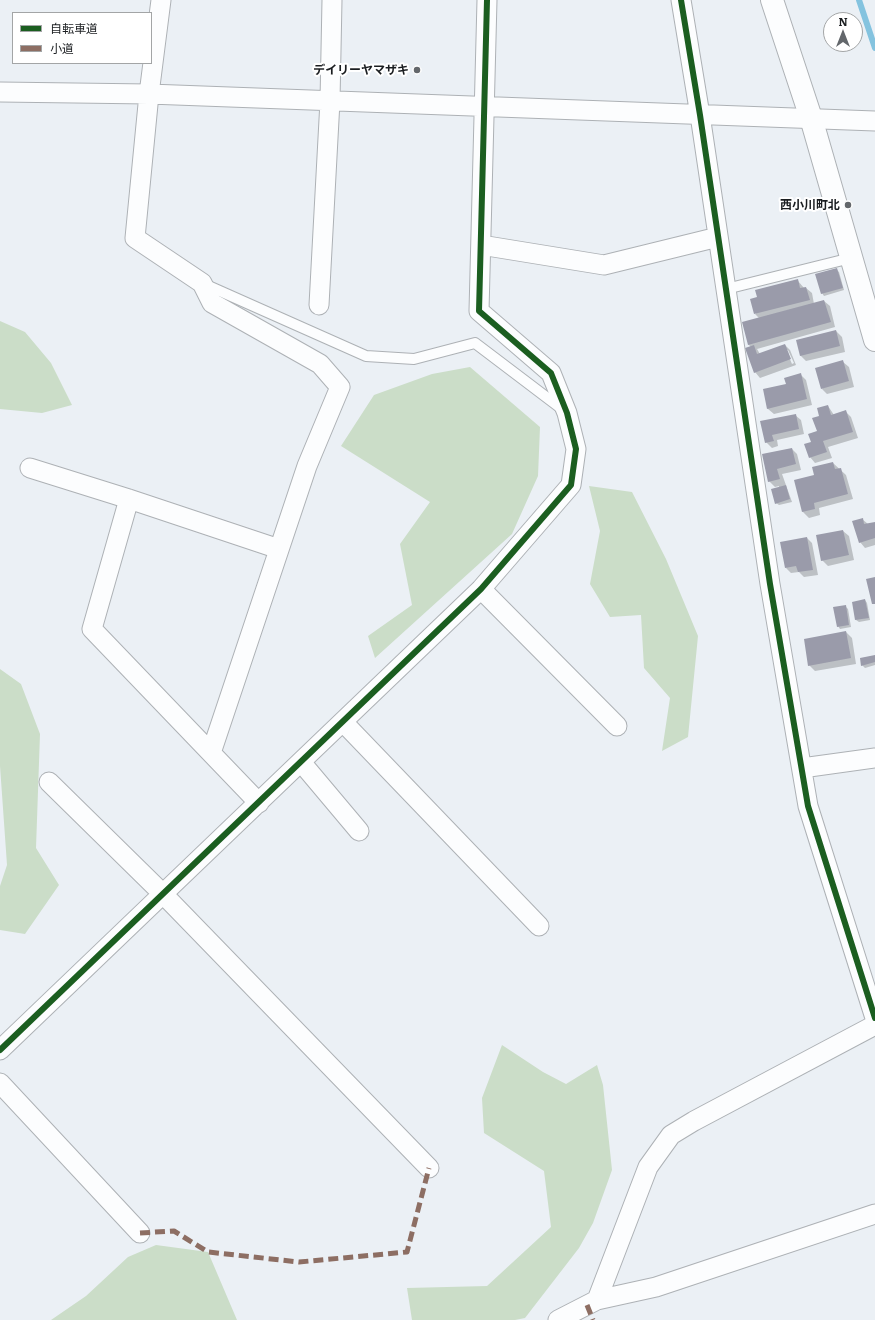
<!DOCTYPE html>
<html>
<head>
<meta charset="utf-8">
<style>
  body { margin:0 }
  #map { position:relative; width:875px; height:1320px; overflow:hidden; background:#ebf0f5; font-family:Literata,"Noto Sans JP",serif }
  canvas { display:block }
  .legend { position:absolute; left:12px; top:12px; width:140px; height:52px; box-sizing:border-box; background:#fff; border:1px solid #a3a5a6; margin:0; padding:5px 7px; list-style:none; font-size:12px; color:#1a1d20 }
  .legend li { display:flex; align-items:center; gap:8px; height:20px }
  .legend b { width:20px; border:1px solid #a3a5a6 }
  .north { position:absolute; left:823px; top:12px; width:40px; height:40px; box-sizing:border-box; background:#fff; border:1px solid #a3a5a6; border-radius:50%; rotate:0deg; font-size:11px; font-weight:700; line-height:16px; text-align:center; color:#1a1d20 }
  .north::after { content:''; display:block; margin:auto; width:14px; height:18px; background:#63676b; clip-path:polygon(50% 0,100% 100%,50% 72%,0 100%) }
</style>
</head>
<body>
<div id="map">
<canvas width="875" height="1320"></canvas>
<ul class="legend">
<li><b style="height:5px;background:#1b5e20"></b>自転車道</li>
<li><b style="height:5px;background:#8d6e63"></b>小道</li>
</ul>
<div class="north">N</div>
</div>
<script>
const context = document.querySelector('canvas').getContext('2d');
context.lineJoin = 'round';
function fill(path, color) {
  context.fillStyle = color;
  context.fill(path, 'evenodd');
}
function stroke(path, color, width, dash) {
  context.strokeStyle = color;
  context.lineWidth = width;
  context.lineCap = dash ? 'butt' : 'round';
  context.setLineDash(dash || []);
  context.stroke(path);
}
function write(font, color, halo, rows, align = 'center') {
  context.font = font + ' Literata,"Noto Sans JP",serif';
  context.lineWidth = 4;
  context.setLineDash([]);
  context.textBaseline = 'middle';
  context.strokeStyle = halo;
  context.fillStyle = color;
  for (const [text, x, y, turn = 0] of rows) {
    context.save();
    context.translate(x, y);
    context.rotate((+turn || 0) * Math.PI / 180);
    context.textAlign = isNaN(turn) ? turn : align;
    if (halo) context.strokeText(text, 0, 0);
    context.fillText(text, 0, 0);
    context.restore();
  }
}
fill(new Path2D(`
  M0,321L25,332L51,363L72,405L42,413L0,409Z
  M470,367L540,427L538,476L512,534L375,658L368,636L412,605L400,544L430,502L341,446L374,395L432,374Z
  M589,486L632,492L666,559L698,636L688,737L662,751L670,698L644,668L641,615L610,617L590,584L600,531Z
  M0,669L21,684L40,734L36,848L59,885L25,934L0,930V886L7,865L0,766Z
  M502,1045L543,1072L566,1084L597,1065L603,1085L612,1170L593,1223L579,1248L525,1318L515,1320H412L407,1288L487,1286L551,1227L544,1171L484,1133L482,1098Z
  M156,1245L208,1252L237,1320H51L86,1296L128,1257Z`), '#cbddc8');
fill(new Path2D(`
  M836,269L839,272L844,290L824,296L822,293Z
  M798,281L804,288H806L812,293L814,304L824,301L830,306L835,327L757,349L760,354L785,345L790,350L796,365L760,378L755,372L751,347L748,344L760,319L755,314ZM786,350H788L794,363L792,364Z
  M836,331L842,337L845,352L806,361L800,355Z
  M843,362L849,367L854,387L827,394L822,389Z
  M800,374L806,380L812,405L774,414L768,409L764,390L787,385Z
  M828,406L834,415L845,411L851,417L858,438L828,447L832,458L815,463L810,457L812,443L818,432L820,417Z
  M795,415L801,420L804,434L777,440L778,446L772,448L766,442L762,422Z
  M792,449L797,454L801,470L782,474L792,502L779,505L776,503L779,486L775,487L769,481L763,455Z
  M833,463L846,475L853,499L819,508L820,515L809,518L803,512L795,481L816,476Z
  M862,519L868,524L875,523V545L865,548L860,542Z
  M843,531L849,536L854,560L828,566L822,560Z
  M807,538L812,543L818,575L804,577L799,572L791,573L786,568Z
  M865,600L867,603L870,620L859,622L856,620L853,603Z
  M845,606L848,609L851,627L840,629L838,626Z
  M846,632L852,638L856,664L815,671L809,665Z
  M875,656V665L865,668L862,665Z`), '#0003');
stroke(new Path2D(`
  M859,0L875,48`), '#84c3df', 6);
fill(new Path2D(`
  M837,268L843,288L821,294L815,274Z
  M798,279L800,288L806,287L810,300L754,314L750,299L757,297L755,290Z
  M824,300L831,322L748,345L742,322Z
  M836,330L840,346L800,356L796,340Z
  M785,344L791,359L754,373L745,348L754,345L757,354Z
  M843,360L849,381L821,389L815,368Z
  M801,373L807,399L767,409L763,389L786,384L784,378Z
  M828,405L831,415L846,410L853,432L823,441L827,452L809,458L804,444L811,442L808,434L817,431L812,418L819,416L817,408Z
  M796,414L799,429L772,435L774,441L765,443L760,421Z
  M792,448L796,464L777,469L780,479L768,482L762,454Z
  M833,462L835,469L841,468L848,494L814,503L815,509L802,512L794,480L814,475L812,467Z
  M786,485L790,499L775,504L771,489Z
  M863,518L864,524L875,522V538L859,543L852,521Z
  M843,530L849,555L821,561L816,535Z
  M807,537L813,570L798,572L796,566L785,568L780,542Z
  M875,577V604H872L866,579Z
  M865,599L869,618L855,620L852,602Z
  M846,605L849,625L837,627L833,607Z
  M846,631L851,658L808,666L804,639Z
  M875,655V662L861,666L860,658Z`), '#9a9baa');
const service = new Path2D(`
  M204,284L366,356L414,359L475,343L562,409
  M726,289L851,258`);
const minor = new Path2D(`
  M161,0L149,94L135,238L202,283L212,303L320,364L340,387L307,466L211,753L259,803
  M681,0L700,115L770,584L808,806L875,1018
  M0,92L149,94L875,121
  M481,245L604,265L718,237
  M319,305L330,101L332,0
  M30,468L129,499L279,549
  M129,499L92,629L211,753
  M481,589L617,726
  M343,722L539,926
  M301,762L359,831
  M802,768L875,758
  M49,782L163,894L429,1168
  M0,1050L481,589L571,485L576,449L567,413L551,373L479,311L487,0
  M0,1083L140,1233
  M597,1300L648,1167L671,1135L694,1121L875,1025
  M558,1320L597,1300L656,1287L875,1214`);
const tertiary = new Path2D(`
  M772,0L811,118L875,340`);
stroke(service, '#adb1b5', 12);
stroke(minor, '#adb1b5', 21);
stroke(tertiary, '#adb1b5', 24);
stroke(service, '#fcfdfe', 10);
stroke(minor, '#fcfdfe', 19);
stroke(tertiary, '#fcfdfe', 22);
stroke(new Path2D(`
  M140,1233L174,1231L208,1252L299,1262L407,1252L429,1168
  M587,1305L593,1320`), '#8d6e63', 5, [10, 5]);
stroke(new Path2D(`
  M681,0L700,115L770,584L808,806L875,1018
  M0,1050L481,589L571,485L576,449L567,413L551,373L479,311L487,0`), '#1b5e20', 6);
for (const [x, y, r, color] of [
  [417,70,4,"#63676b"],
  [848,205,4,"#63676b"]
]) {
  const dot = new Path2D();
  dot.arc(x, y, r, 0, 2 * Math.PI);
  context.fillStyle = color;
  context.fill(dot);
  stroke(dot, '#fff', 1.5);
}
write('bold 12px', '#1a1d20', '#fff', [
  ["デイリーヤマザキ",409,70],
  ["西小川町北",840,205]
], 'right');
</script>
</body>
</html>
